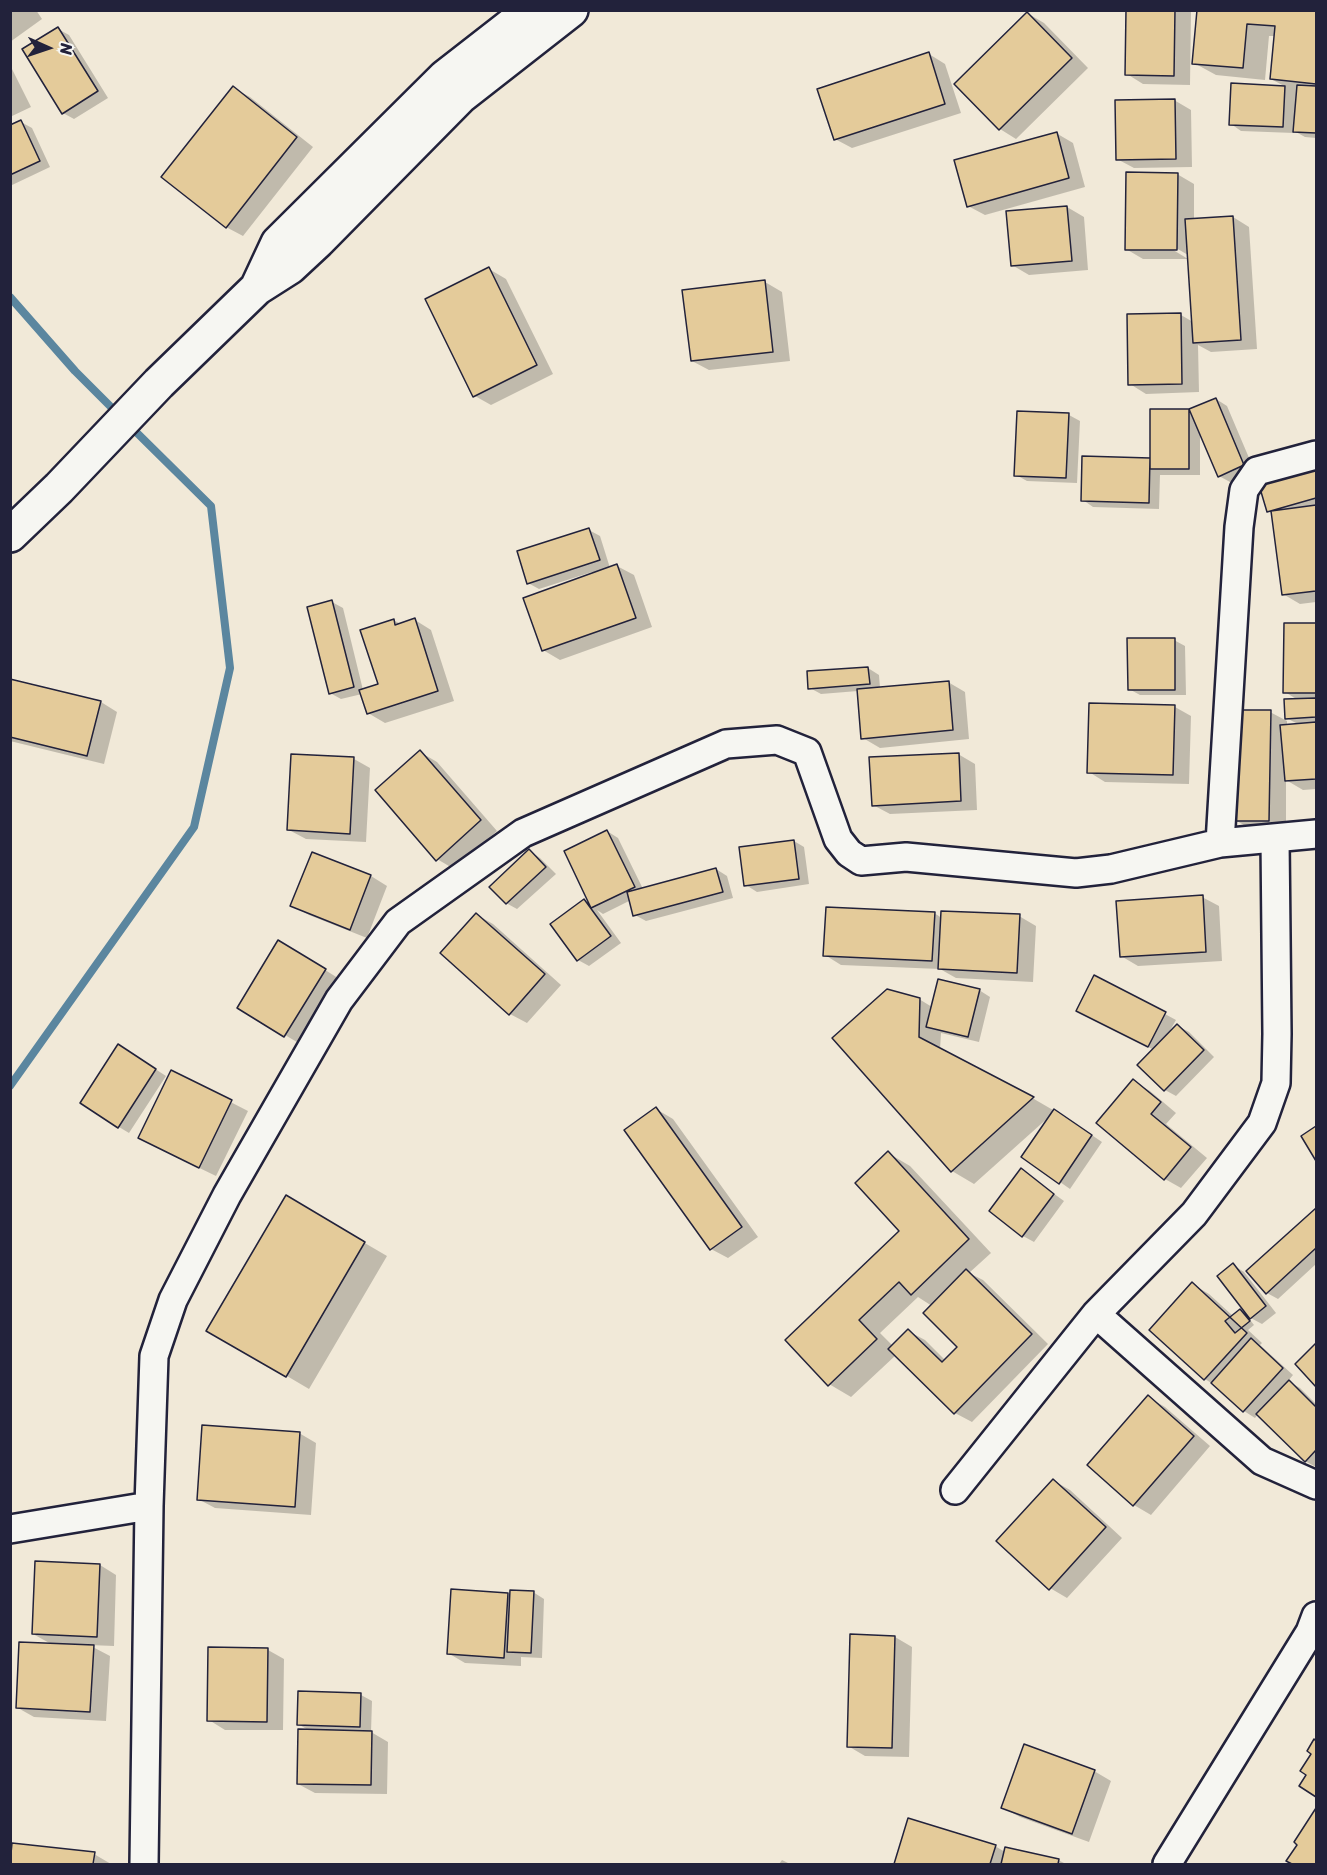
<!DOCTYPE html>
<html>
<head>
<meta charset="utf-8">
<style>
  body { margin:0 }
  #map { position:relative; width:1327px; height:1875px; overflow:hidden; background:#f1e9d8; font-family:Sriracha,sans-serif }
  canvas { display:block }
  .frame { position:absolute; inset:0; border:12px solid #22223b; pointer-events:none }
  .north { position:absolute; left:18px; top:18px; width:60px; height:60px; -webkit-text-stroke:4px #f6f6f2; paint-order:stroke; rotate:93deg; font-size:16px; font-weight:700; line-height:24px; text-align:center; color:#22223b }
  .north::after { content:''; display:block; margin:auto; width:21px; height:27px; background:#22223b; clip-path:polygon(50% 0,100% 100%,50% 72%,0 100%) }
</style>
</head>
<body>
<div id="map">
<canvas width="1327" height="1875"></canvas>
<div class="frame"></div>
<div class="north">N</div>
</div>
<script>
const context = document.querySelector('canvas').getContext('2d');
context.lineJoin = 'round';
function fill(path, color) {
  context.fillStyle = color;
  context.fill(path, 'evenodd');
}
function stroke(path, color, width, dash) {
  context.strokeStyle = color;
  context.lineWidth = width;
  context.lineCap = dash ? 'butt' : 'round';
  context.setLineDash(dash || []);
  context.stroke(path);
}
fill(new Path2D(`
  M10,10H36L42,19L10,42Z
  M1128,10H1191L1190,85L1143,84L1127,74Z
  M1199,10H1316V138L1305,137L1294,131V133L1241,131L1231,124L1232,85L1286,87L1271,79L1276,36H1269L1265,80L1216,75L1194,63Z
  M1027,13L1044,23L1088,68L1016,139L1000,129Z
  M58,29L69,35L108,98L74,119L63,113Z
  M929,54L945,64L961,113L852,148L835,139Z
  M10,65L31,107L10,117Z
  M233,88L250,97L313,147L243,236L226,227Z
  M1174,100L1191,110L1192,167L1134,168L1117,159Z
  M21,122L32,128L50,167L10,186V127Z
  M1056,133L1073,143L1085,187L985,215L968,206Z
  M1177,174L1194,184V220L1233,217L1249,227L1257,349L1211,352L1198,345L1199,392L1146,394L1130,384L1181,315L1193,322L1189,259H1143L1126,249ZM1171,245L1188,255V259L1170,248Z
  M1067,207L1084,217L1088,270L1029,275L1012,265Z
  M489,269L506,279L553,374L491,405L475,396Z
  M765,282L782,292L790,361L709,370L692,361Z
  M1216,399L1227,406L1255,472L1230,482L1219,476L1200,430V475H1160L1159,509L1093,507L1083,500L1084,458L1152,460V410L1189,411Z
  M1069,415L1080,421L1077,483L1027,481L1016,475Z
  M1316,470V602L1300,604L1283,594L1273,514L1268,511L1261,486Z
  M589,530L600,536L610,568L617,566L634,575L652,627L560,660L543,650L593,574L592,572L539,589L528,583Z
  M332,602L343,608L363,690L380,685L393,620L401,624L415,620L431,630L454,701L385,723L368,713L362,694L341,699L330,693Z
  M1286,624L1316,625V789L1303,790L1286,780V830L1251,829L1235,820L1270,712L1287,721L1286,701L1298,700L1285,692ZM1287,718L1292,721L1300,725L1287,726Z
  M1174,640L1185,646L1186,695H1140L1129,689Z
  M868,668L879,675L880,688L948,682L965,692L969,739L880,748L863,738L858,691L821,694L810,688Z
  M10,680L101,702L117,712L104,764L10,741Z
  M1175,707L1191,716L1189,784L1105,782L1089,772Z
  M420,752L437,762L497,831L454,869L437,859Z
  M958,754L975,764L977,810L890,814L873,805Z
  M354,759L370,768L366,842L306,839L289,830Z
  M607,831L618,838L643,889L716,869L727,876L733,898L646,921L635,915L631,900L603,914L597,910L621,943L589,966L578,960L584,901L591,905Z
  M794,841L804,847L809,884L757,892L746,885Z
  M530,851L540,858L556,874L517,909L506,903Z
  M313,854L371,876L387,886L367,938L309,915L292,906Z
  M1202,897L1219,906L1222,961L1138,966L1121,956Z
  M934,913L942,918L1019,916L1036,926L1033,982L956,978L940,969L841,965L825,955Z
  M477,915L493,924L561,985L527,1023L510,1014L442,953Z
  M295,951L341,980L302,1045L285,1035Z
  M979,990L990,997L979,1042L941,1033L940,1050L1034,1099L1065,1117L1102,1142L1070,1189L1060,1182L1050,1116L974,1184L952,1171L834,1038L919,999L932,1007Z
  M1165,1014L1176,1020L1168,1034L1178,1026L1189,1032L1214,1057L1176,1096L1165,1090L1154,1050L1089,1016Z
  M129,1052L166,1076L129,1133L119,1127Z
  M172,1072L248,1111L216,1176L156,1147Z
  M1133,1081L1150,1091L1176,1113L1166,1124L1207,1158L1181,1188L1165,1179Z
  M656,1109L673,1119L758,1237L728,1258L711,1249Z
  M888,1153L910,1166L991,1253L969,1273L983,1280L1048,1344L972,1422L955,1413L896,1355L851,1397L829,1384L787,1340L901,1231ZM918,1297L932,1306L960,1347L946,1361L925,1340L908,1331L893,1346L880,1333Z
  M1021,1170L1064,1201L1034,1242L1023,1236Z
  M286,1197L387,1256L309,1389L209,1330Z
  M1316,1211V1264L1278,1299L1267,1293L1248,1272Z
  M1233,1265L1244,1272L1276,1313L1262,1324L1247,1316L1254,1325L1248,1330L1262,1343L1260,1345L1293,1375L1288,1381L1300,1388L1316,1404V1467L1305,1461L1258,1414L1255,1418L1244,1411L1216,1386L1205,1379L1192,1284L1209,1294L1233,1316L1240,1310L1249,1315Z
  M1316,1345V1385L1297,1364Z
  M1148,1397L1165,1407L1210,1446L1151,1515L1134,1505L1089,1465Z
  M299,1433L316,1443L311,1515L215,1508L198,1499Z
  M1054,1481L1070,1490L1122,1538L1067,1598L1050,1588Z
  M100,1565L116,1575L114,1646L89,1645L110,1656L106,1721L34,1717L18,1708L53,1645L33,1634Z
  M533,1592L544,1599L542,1658L521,1657V1666L465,1663L448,1653L508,1594L511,1596Z
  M851,1636L895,1637L912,1647L909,1757L865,1756L848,1746Z
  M268,1650L284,1659L283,1730H225L209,1720Z
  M361,1695L372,1701L371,1732L388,1742L387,1794L315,1793L298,1784L310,1731L298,1724Z
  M1315,1742L1316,1743V1795L1302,1785L1308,1775Z
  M1094,1771L1111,1781L1089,1842L1020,1817L1003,1808Z
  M1316,1811V1864H1294L1288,1860L1299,1844L1296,1842Z
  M909,1820L995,1846L1005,1852L1058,1860L1066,1864H895Z
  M13,1845L94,1854L111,1864H11Z
  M782,1860L790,1864H779Z`), '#0003');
stroke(new Path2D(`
  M10,297L75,371L120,416
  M10,1086L194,827L230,668L211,506L129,425`), '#5b869f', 8);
const building = new Path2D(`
  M1126,10H1175L1174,76L1125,75Z
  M1197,10H1316V84L1270,79L1275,26L1247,24L1243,68L1192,64Z
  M1027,12L1072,58L999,130L954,84Z
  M58,27L98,91L62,114L22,49Z
  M929,52L945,104L834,140L817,89Z
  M1231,83L1285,86L1283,127L1229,125Z
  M1297,85L1316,86V133L1293,132Z
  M233,86L297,137L226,228L161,177Z
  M1175,99L1176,159L1116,160L1115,100Z
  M21,120L40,161L10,175V125Z
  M1057,132L1069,178L967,207L954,160Z
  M1126,172L1178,173L1177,250H1125Z
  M1067,206L1072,261L1011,266L1006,211Z
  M1233,216L1241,340L1193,343L1185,219Z
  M489,267L537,365L473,397L425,299Z
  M765,280L773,352L691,361L682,290Z
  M1181,313L1182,384L1128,385L1127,314Z
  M1216,398L1244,465L1218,477L1189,409Z
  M1150,409H1189V469H1150Z
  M1017,411L1069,413L1066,478L1014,476Z
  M1082,456L1150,458L1149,503L1081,501Z
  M1316,468V498L1267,512L1259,485Z
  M1316,505V591L1282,595L1271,511Z
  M589,528L600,560L527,584L517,551Z
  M617,564L636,618L542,651L523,598Z
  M332,600L354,687L329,694L307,607Z
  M415,618L438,691L367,714L359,690L378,684L360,630L394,619L395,625Z
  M1284,623H1316V693H1283Z
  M1127,638H1175V690H1128Z
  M868,667L870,684L808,689L807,671Z
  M10,679L101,701L87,756L10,737Z
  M949,681L953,730L861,739L857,689Z
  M1316,698V717L1285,719L1284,699Z
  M1089,703L1175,705L1173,775L1087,773Z
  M1234,710H1271L1269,821H1233Z
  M1316,722V779L1285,781L1280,725Z
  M420,750L481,820L436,861L375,790Z
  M959,753L961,801L872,806L869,757Z
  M291,754L354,757L350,834L287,830Z
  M607,830L635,887L591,908L564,851Z
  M794,840L799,879L744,886L739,847Z
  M529,849L546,867L506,904L489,887Z
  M312,852L371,875L350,930L290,906Z
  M716,868L723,892L633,916L627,892Z
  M1203,895L1206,952L1120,957L1116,901Z
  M584,899L611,936L577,961L550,924Z
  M826,907L935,912L932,961L823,956Z
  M941,911L1020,914L1017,973L938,969Z
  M476,913L545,974L509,1015L440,953Z
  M278,940L326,969L284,1037L237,1008Z
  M1094,975L1166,1012L1148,1047L1076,1011Z
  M938,979L980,989L968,1037L926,1027Z
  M887,989L920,998L919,1037L1034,1097L951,1172L832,1038Z
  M1177,1024L1204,1050L1164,1091L1137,1065Z
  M118,1044L156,1069L118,1128L80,1103Z
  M171,1070L232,1100L199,1168L138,1138Z
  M1133,1079L1161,1102L1151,1114L1191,1147L1164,1180L1096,1123Z
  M656,1107L742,1227L710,1250L624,1130Z
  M1054,1109L1092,1135L1059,1184L1021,1157Z
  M1316,1126V1161L1301,1136Z
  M888,1151L969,1239L911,1295L899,1282L859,1320L877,1339L828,1386L785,1340L899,1231L855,1183Z
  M1021,1168L1054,1194L1022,1237L989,1211Z
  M286,1195L365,1242L286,1377L206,1331Z
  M1316,1208V1248L1266,1294L1246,1271Z
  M1233,1263L1266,1306L1250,1319L1217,1276Z
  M966,1269L1032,1334L954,1414L888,1349L908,1329L942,1362L957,1347L923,1313Z
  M1192,1282L1247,1333L1204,1380L1149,1330Z
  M1240,1309L1250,1321L1235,1333L1225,1321Z
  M1251,1338L1283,1368L1243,1412L1211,1383Z
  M1316,1343V1387L1295,1364Z
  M1289,1380L1316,1407V1450L1305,1462L1256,1414Z
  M1148,1395L1194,1436L1133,1506L1087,1465Z
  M202,1425L300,1432L295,1507L197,1500Z
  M1053,1479L1106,1527L1049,1590L996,1541Z
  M35,1561L100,1564L97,1637L32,1634Z
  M451,1589L508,1593L504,1658L447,1654Z
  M510,1590L534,1591L531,1653L507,1652Z
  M850,1634L895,1636L892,1748L847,1747Z
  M19,1642L94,1645L90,1712L16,1708Z
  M208,1647L268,1648L267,1722L207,1721Z
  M298,1691L361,1693L360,1727L297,1725Z
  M298,1729L372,1731L371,1785L297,1784Z
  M1314,1739L1316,1741V1797L1299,1786L1306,1775L1300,1771L1311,1754L1307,1751Z
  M1024,1744L1095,1770L1072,1834L1001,1808Z
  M1316,1808V1864H1292L1286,1861L1297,1845L1294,1842Z
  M908,1818L996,1845L990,1864H894Z
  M12,1843L95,1852L93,1864H10Z
  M1005,1847L1059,1859L1058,1864H1001Z`);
fill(building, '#e4cb9a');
stroke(building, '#22223b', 1.5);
const minor = new Path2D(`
  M1220,843L1239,527L1244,490L1257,471L1316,455
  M1096,1314L1262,1461L1316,1485
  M955,1490L1096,1314L1194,1214L1262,1123L1276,1083L1277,1034L1275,839
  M10,1529L149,1506
  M144,1864L149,1506L154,1356L173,1300L227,1195L339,1000L398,922L523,833L726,744L777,740L807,752L838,839L849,853L861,861L906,857L1076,873L1111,869L1220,843L1316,834
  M1167,1864L1310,1632L1316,1616`);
const trunk = new Path2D(`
  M257,288L278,243L445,77L531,10
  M10,535L59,488L159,383L257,288L290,267L318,241L461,96L571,10`);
stroke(minor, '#22223b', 32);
stroke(trunk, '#22223b', 38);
stroke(minor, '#f6f6f2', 27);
stroke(trunk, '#f6f6f2', 33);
</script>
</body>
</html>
